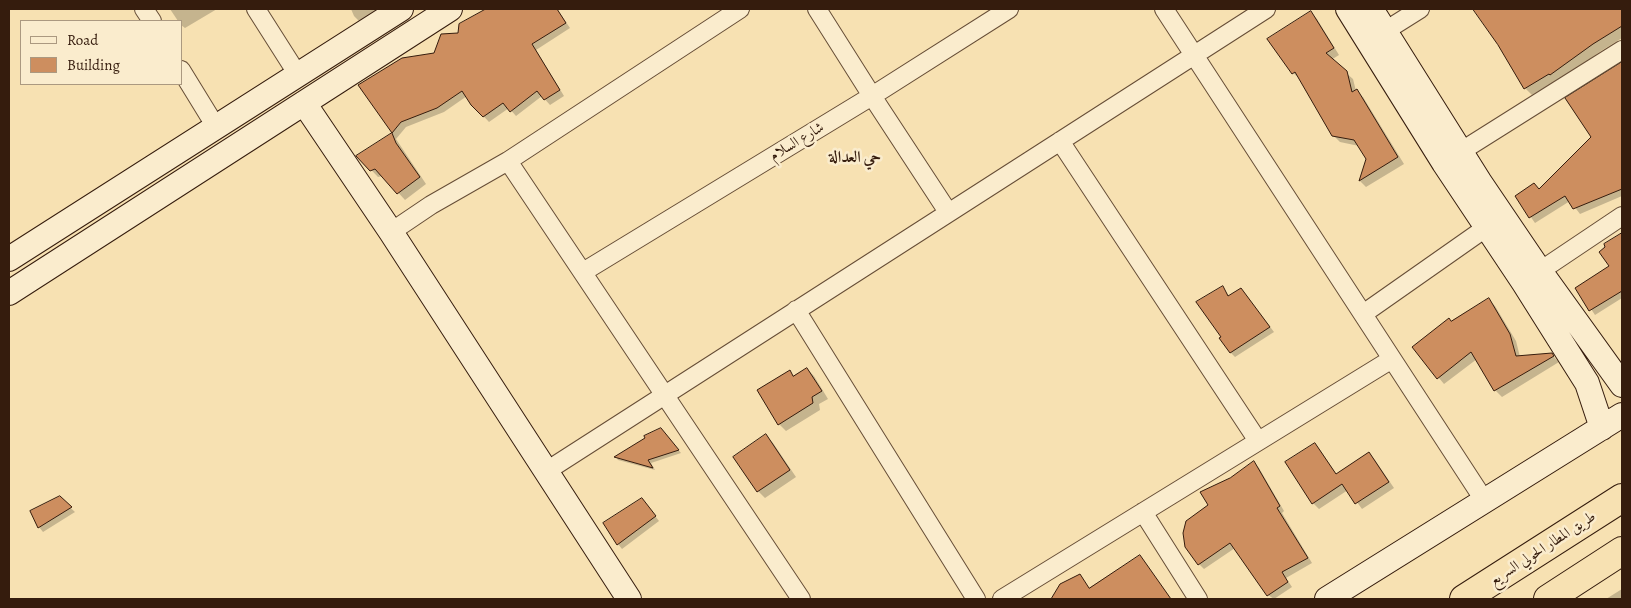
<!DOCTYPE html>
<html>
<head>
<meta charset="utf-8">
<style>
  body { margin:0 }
  #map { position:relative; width:1631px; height:608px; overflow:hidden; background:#f7e1b2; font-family:Alegreya,serif }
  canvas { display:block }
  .frame { position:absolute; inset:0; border:10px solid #351c0d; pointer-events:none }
  .legend { position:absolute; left:20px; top:20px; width:162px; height:65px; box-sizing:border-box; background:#faeccd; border:1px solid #ab9980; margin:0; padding:6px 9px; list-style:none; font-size:15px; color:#351c0d }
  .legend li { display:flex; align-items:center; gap:10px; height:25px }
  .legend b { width:25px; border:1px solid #ab9980 }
</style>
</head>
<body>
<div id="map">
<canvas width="1631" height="608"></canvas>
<div class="frame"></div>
<ul class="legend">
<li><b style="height:6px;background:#faeccd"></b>Road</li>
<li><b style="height:14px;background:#cd8e5f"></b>Building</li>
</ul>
</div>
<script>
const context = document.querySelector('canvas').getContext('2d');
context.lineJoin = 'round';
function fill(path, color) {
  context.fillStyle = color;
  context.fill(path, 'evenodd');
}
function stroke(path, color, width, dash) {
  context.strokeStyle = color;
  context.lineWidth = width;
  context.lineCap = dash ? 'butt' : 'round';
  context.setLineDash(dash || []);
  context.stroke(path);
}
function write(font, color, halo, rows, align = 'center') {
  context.font = font + ' Alegreya,Amiri,serif';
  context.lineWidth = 5;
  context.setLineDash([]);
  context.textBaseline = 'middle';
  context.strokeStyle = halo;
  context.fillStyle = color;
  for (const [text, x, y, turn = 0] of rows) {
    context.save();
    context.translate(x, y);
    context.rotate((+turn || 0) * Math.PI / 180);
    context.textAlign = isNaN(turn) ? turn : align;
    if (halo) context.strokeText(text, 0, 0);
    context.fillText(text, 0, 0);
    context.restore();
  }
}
fill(new Path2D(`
  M170,9H217L185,28L181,25V21H178Z
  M351,9H381L360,22L354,16Z
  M488,9H557L570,28L536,50L564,96L550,105L542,96L516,116L509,108L489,122L472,104L467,96L444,112L406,127L396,139L426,184L405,200L383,176L378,177L358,156L393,134L360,85L435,54Z
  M1475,9H1622V38L1601,51L1558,82L1557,80L1532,95L1525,88L1499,44Z
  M1311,13L1317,19L1339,55L1331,60L1353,79L1356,91L1363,97L1404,164L1366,187L1360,181L1367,159L1359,146L1340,142L1333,135L1300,79L1293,73Z
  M1622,65V132L1618,134L1622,140V196L1580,214L1570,201L1535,223L1516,196L1539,190L1593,137L1567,99Z
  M1622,234V298L1595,315L1577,288L1611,267L1605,245Z
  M1222,287L1230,297L1246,295L1274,332L1235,357L1231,353Z
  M1489,300L1495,306L1516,341L1520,357L1551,354L1559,362L1502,397L1495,390L1477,359L1444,384L1414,348Z
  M807,369L814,376L828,399L819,404L820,410L786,431L779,424L759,391L790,372L795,377Z
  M664,433L681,453L651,463L655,470L618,460L616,457Z
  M766,436L773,443L796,477L765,498L758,491L735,457Z
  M1315,444L1320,450L1337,475L1369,454L1375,460L1394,488L1362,509L1348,490L1319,509L1313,503Z
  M1254,463L1259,468L1284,511L1282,513L1312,563L1286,578L1292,587L1274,599L1268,595L1235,548L1204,569L1199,564L1210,505L1230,479Z
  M60,498L75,512L43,532L39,527Z
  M642,499L659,521L622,549L618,544Z
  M1140,557L1171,599H1052L1061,585L1079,576L1090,589Z
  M1622,589V599H1606Z`), '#0003');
const building = new Path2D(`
  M486,9H557L566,23L532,44L560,90L544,100L537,91L510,112L503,103L483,117L471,105L462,91L437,108L401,122L392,133L358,85L402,58L434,53L441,34L458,33L459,24Z
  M1473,9H1622V26L1593,44L1550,75L1549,74L1524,89L1498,45Z
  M1311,11L1334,48L1326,53L1347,71L1352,92L1357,89L1398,157L1359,181L1366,159L1354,140L1332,136L1295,72L1292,74L1267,39Z
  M1622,62V189L1573,209L1565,196L1529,218L1515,196L1534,183L1539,189L1591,137L1565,98Z
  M392,133L396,143L420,177L397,194L375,169L370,171L356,156Z
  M1622,233V291L1589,311L1575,288L1609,266L1599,252L1605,247L1604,244Z
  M1223,286L1228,296L1241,288L1270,327L1230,353L1219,338L1221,337L1196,302Z
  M1489,298L1510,334L1516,356L1552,353L1554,356L1494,391L1471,352L1437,379L1412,347L1449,318L1451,321Z
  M807,368L822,391L812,397L813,403L778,425L757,390L790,370L793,376Z
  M661,428L679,450L648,460L653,468L614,457L645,438L644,436Z
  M766,434L790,470L757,492L733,457Z
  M1315,443L1336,474L1369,452L1389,482L1355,504L1342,484L1312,504L1285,462Z
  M1254,461L1280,506L1277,508L1308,558L1282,572L1288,582L1267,596L1230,543L1198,565L1185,547L1183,533L1186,521L1208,505L1200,492L1230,478Z
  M60,496L72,507L38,528L30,511Z
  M642,498L656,516L617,545L603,523Z
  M1140,555L1171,599H1051L1060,584L1080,574L1089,588Z`);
fill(building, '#cd8e5f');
stroke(building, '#351c0d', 1);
const street = new Path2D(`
  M144,9L152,21
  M256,9L298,75
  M817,9L872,96L948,212
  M1164,9L1484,500
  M1385,31L1420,9
  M181,70L216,127
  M1060,141L1258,441
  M1460,152L1622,50
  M508,161L801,599
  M391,232L431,205L508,161L740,9
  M1540,271L1622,216
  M583,272L872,96L1009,9
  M796,310L976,599
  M1363,314L1487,227
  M545,472L1266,9
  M1143,512L1198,599
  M1002,599L1392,359`);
const secondary = new Path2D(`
  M1348,9L1444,163L1524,283L1587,383L1602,428
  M1371,9L1479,181L1540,271L1622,385
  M304,103L391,232L629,599
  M9,259L401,9
  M9,293L450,9
  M1327,599L1622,415`);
const highway = new Path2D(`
  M1464,599L1622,498
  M1548,599L1622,551`);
stroke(street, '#664d36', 20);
stroke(secondary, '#351c0d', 26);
stroke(highway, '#351c0d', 30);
stroke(street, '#faeccd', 18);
stroke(secondary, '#faeccd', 24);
stroke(highway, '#f7e1b2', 28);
write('15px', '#351c0d', '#faeccd', [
  ["شارع السلام",797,142,-31],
  ["طريق المطار الحولي السريع",1543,549,-33]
]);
write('bold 16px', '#351c0d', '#faeccd', [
  ["حي العدالة",855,158]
]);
</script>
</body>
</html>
